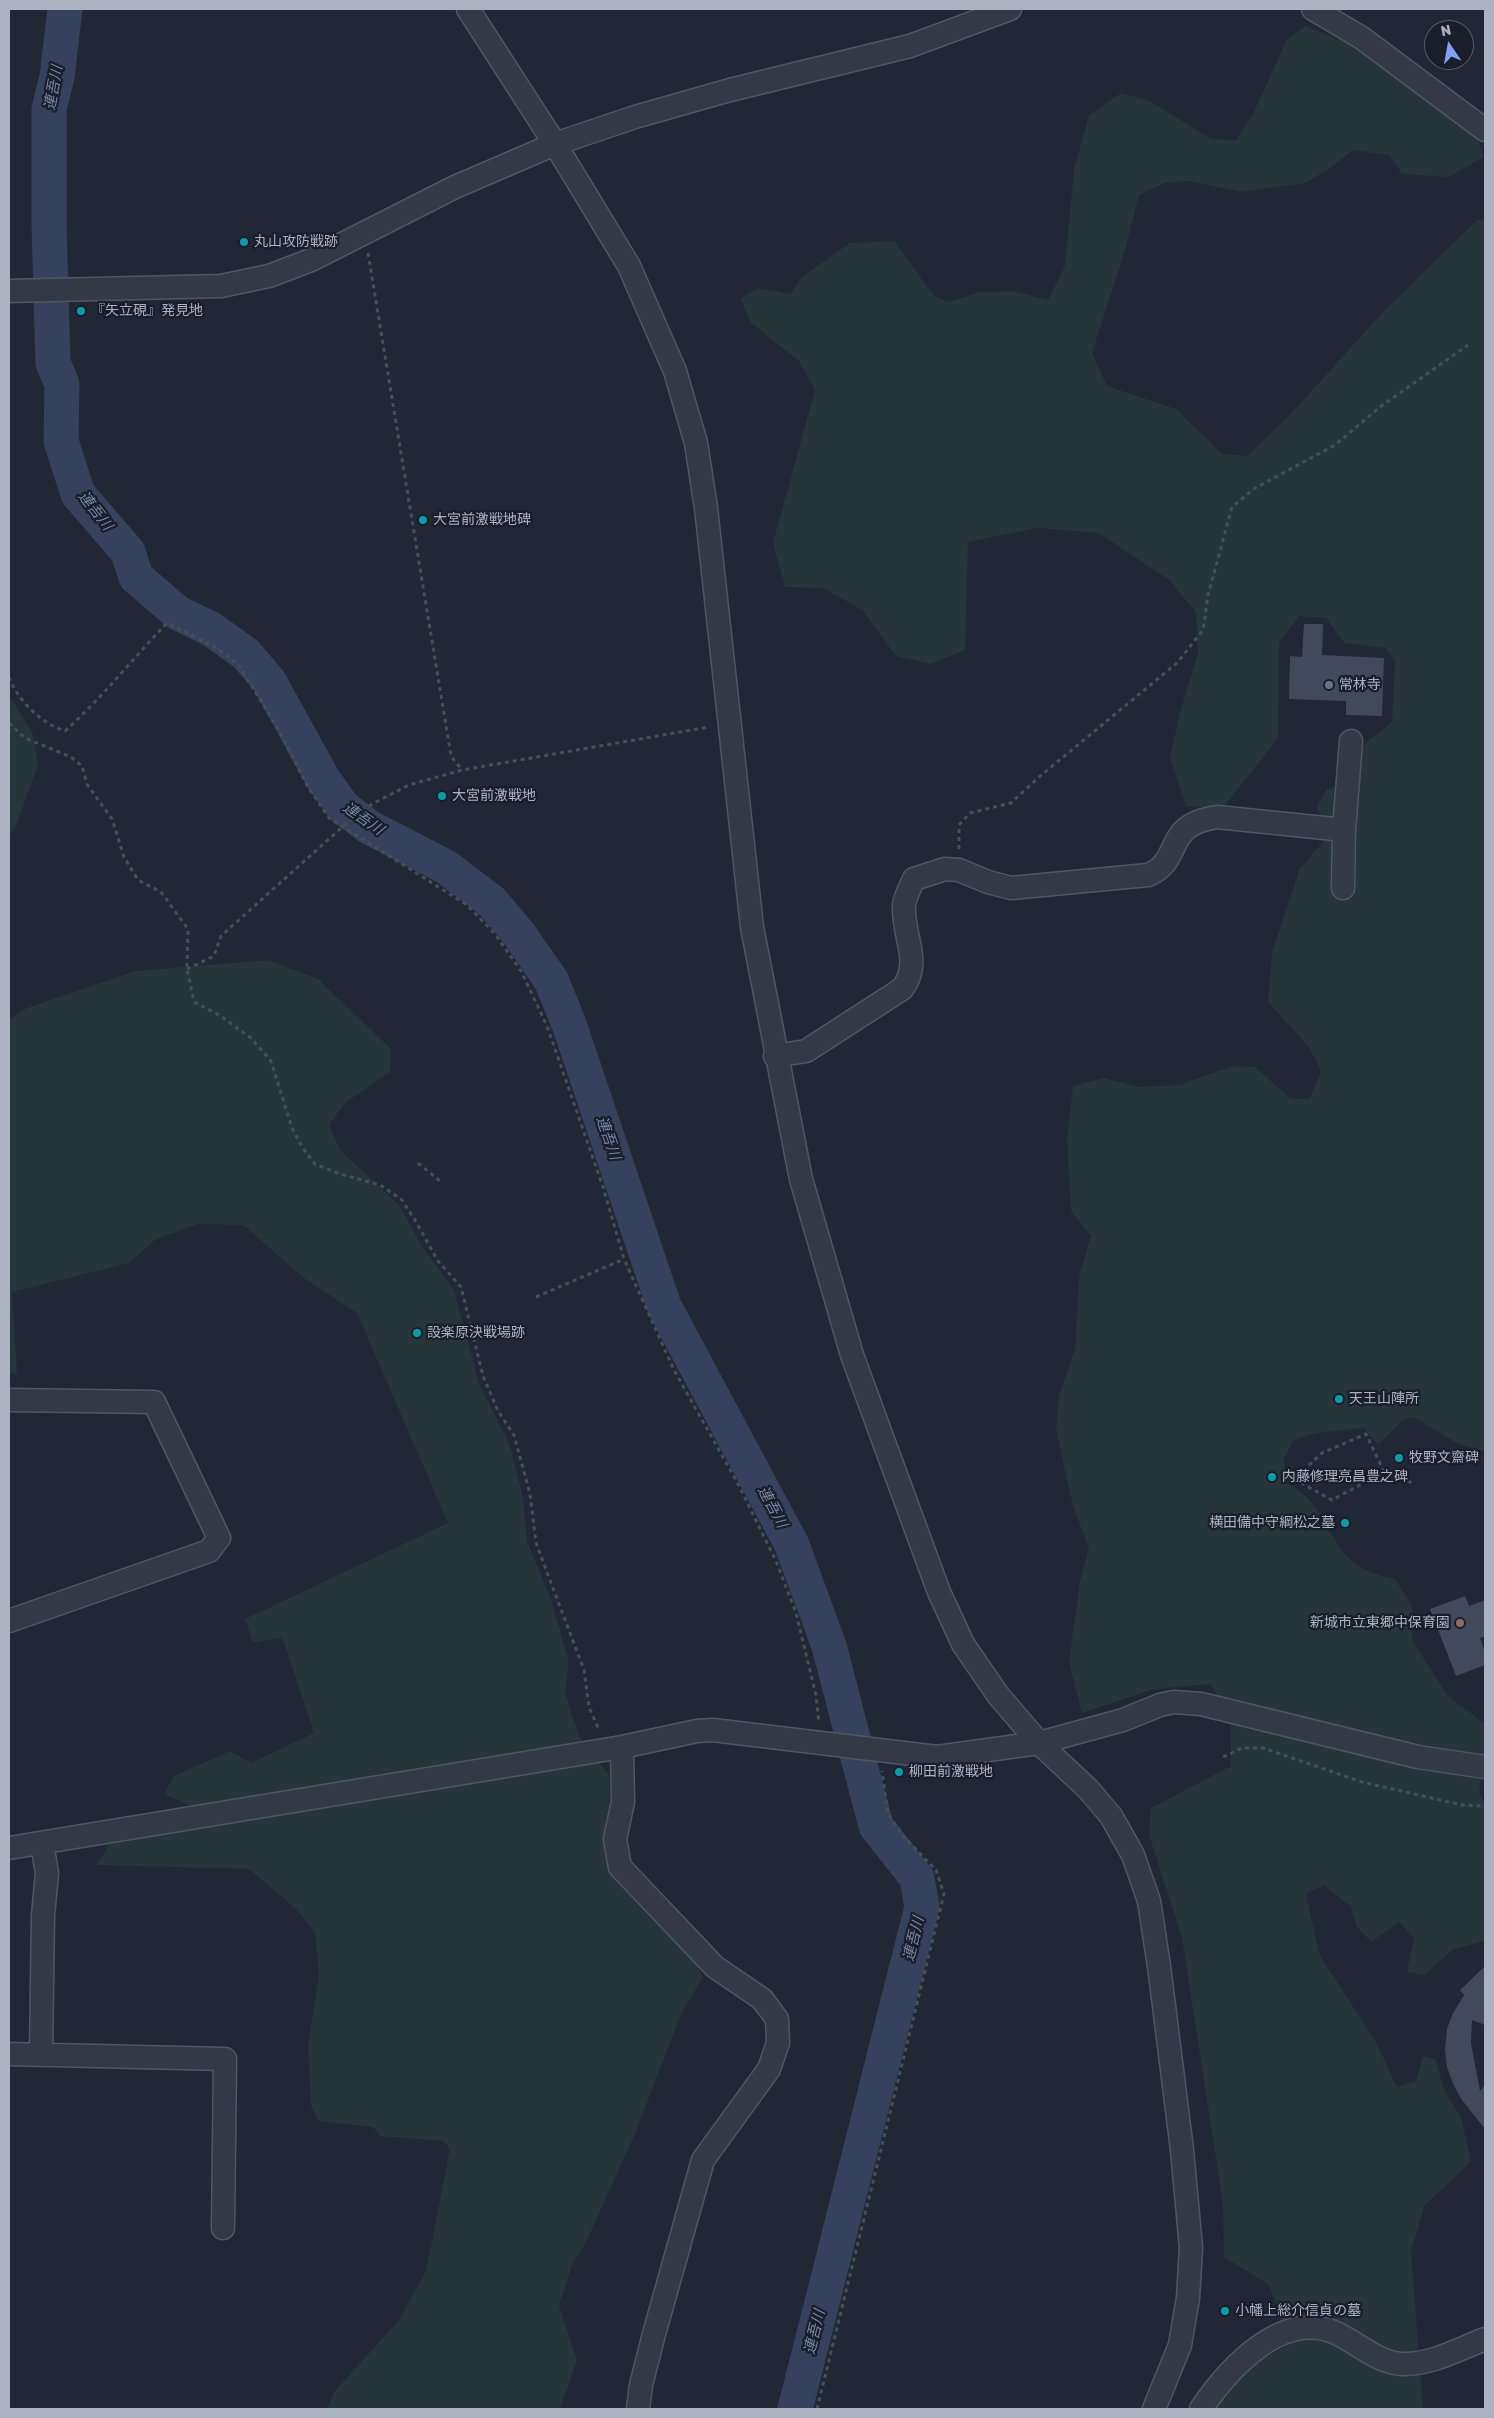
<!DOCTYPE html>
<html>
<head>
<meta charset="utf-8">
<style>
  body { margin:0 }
  #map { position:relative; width:1494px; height:2418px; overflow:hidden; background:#212735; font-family:Rubik,sans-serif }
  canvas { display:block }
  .frame { position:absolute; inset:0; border:10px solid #aeb3c2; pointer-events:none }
  .north { position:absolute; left:1424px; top:20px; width:50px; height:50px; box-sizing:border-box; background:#191e2a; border:1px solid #555a67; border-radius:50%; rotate:348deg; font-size:14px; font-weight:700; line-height:20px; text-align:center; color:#aeb3c2 }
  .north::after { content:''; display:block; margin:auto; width:18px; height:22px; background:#84a1f1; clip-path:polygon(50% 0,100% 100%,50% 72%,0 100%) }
</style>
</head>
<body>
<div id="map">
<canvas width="1494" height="2418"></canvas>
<div class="frame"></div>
<div class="north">N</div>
</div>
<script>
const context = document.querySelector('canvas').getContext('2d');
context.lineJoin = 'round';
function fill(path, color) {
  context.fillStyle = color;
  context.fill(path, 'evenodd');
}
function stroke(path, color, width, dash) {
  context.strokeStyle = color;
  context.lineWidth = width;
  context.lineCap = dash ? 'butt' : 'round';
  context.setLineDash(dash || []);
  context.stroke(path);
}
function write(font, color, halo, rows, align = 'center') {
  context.font = font + ' Rubik,"Noto Sans JP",sans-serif';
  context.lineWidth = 4.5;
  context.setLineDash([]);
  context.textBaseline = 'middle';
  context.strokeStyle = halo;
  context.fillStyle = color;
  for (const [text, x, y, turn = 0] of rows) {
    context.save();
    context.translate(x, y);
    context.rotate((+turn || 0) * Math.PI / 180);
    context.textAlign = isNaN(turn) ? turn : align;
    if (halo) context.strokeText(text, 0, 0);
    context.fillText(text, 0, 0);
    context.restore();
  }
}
fill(new Path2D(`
  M1306,26L1359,48L1478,138L1483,157L1449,177L1402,174L1389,155L1353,150L1329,169L1305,183L1241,192L1189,181L1165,183L1139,195L1126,247L1092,353L1107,386L1176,409L1222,454L1247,456L1288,417L1382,313L1477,220L1485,219V1452L1455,1442L1414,1417L1403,1420L1378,1445L1364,1428L1316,1433L1293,1440L1284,1459L1286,1482C1294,1488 1305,1494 1311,1502C1341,1541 1338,1568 1395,1579L1412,1606V1640L1447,1695L1485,1724V1754L1479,1791L1485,1804V1941L1454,1949L1424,1975L1407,1972L1414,1938L1399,1922L1371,1942L1357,1927L1351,1907L1324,1885L1306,1894L1320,1956L1375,2040L1397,2087L1416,2081L1423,2056L1435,2059L1445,2092L1461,2117L1471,2162L1425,2205L1411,2251L1423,2409H1215L1214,2406L1252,2365L1286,2346L1280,2315L1269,2285L1224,2257L1223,2204L1182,1938L1149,1835L1151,1808L1231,1766V1724L1211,1684L1154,1689L1082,1713L1069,1662L1080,1581L1089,1548L1073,1506L1056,1429L1059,1395L1075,1350L1079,1277L1091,1236L1071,1211L1067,1138L1073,1086L1103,1078L1140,1087L1180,1085L1232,1066L1255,1067L1291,1099H1310L1321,1071L1309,1047L1268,1002L1272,953L1299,870L1326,838L1317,806L1326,790L1356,778L1364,744L1392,722L1395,661L1386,648L1344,643L1326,618L1299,616L1279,643L1278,738L1223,808L1186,806L1170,758L1180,712L1198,654L1196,612L1168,579L1099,533L1038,528L968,542L965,650L931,664L896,656L862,610L823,588L785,587L773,543L815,390L799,361L750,322L741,299L757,288L790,294L802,277L850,243L894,241L934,296L949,302L980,292L1013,291L1048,300L1065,266L1074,169L1089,115L1121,93L1150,101L1211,139L1236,140L1253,114L1286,41Z
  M9,695L33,734L38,764L17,824L9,837Z
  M268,960L318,979L391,1049L390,1072L345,1103L329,1125L340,1150L399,1205L423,1248L454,1290L479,1384L509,1443L523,1497L527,1541L552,1602L569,1663L565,1693L579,1736L609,1775L610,1840L688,1946L703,1977L681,2014L635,2134L586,2242L572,2265L559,2305L577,2360L560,2409H327L334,2392L399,2320L426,2271L450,2149L443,2141L380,2136L373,2127L319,2121L311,2106L308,2046L319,1975L315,1932L295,1908L249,1869L96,1865L110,1844L187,1828L189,1805L164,1794L174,1776L230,1751L251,1763L314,1733L282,1637L253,1643L245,1619L448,1523L357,1313L304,1278L243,1225L197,1224L155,1240L129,1263L12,1292L17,1373L9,1374V1019L27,1008L136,971Z`), '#253539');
stroke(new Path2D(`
  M65,9L57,77L49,109V225L53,363L62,384L61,441L78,494L128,552L136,577L178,613L211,629L246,654L269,681L323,779L343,807L369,827L446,867L492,902L519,934L551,980L569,1024L664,1306L792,1545L829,1646L876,1826L917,1878L922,1907L795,2409`), '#36425d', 35);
fill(new Path2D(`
  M1304,624H1323L1322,655L1384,658L1382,716L1346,715V701L1289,699L1290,656L1302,657Z
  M1465,1596L1469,1606L1485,1600V1636L1480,1638L1485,1653V1665L1456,1676L1430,1609Z
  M1485,1966V2025L1472,2020L1471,2043L1480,2091L1485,2085V2129L1462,2100L1454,2086L1447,2067L1445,2050L1447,2029L1452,2015L1464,1995L1460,1990Z`), '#42495a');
const minor = new Path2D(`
  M468,9L555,144L629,266L675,371L696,443L706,508L752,927L801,1179L852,1355L939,1592L963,1644L998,1695L1039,1743L1088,1789L1111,1816L1133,1855L1149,1901L1159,1966L1182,2150L1191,2248L1188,2298L1180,2345L1154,2409
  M1313,9L1362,38L1485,130
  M9,291L221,286L269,276L311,260L455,187L555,144L635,117L730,90L910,46L1010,9
  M1343,888L1344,830L1351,741
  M775,1056L806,1051L902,989C923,962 902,936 904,905C905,897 910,887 914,879L945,869L959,870L988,882L1011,888L1148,875C1174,865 1170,841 1187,828C1196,821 1206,819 1217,817L1344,830
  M9,1400L154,1402L219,1538L209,1551L9,1621
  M622,1747L623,1802L615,1839L620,1867L715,1967L762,1999L777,2019L778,2043L769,2069L703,2160L654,2334L641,2385L638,2409
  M9,1848L622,1747L697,1731L713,1730L937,1757L1039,1743L1123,1720L1160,1705L1174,1702L1201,1704L1418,1757L1485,1767
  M9,2054L225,2059L223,2228
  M41,2054L43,1915L47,1873L42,1843
  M1201,2409C1228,2369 1282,2309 1336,2333C1358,2343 1376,2362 1402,2364C1431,2365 1459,2349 1485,2339`);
stroke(minor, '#515663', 25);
stroke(new Path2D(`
  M368,253L451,756L462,770
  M9,677C17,700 42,724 65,731C102,698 133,658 167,623L213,646L238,664L277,727L308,787L329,818L467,905L495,934L521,971L547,1026L603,1187L624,1259L674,1370L738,1484L776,1561L796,1613L816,1695L819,1723
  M9,723L25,738L71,757L82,766L87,784L112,819L124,857L138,880L161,892L188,929L187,969L194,1002L219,1015L251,1038L271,1061L292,1128L302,1147L315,1164L340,1174L380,1185L401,1199L415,1220L438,1261L461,1287L483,1376L498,1411L514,1435L530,1494L536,1543L584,1670L589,1707L599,1730
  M959,849V825L970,813L1011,803L1039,777L1177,663L1203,630L1208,595L1232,507L1255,488L1335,445L1380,407L1468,345
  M187,969L214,956L221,936L349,821L372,804L409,785L462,770L709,727
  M418,1163L440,1181
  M536,1297L624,1259
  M1384,1472L1366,1434L1322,1453L1294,1479L1332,1500L1384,1472L1415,1484
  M1223,1757L1242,1748H1263L1362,1782L1462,1805L1485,1806
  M817,2409L944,1894L936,1870L904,1837L888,1814L882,1771`), '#425156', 3, [4, 4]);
stroke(minor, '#343946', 22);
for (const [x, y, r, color] of [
  [244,242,5,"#0f9aa8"],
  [81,311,5,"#0f9aa8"],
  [423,520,5,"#0f9aa8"],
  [1329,685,5,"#6b7280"],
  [442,796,5,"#0f9aa8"],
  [417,1333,5,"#0f9aa8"],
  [1339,1399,5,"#0f9aa8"],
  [1399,1458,5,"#0f9aa8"],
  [1272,1477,5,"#0f9aa8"],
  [1345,1523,5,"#0f9aa8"],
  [1460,1623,5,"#8d6e63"],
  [899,1772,5,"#0f9aa8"],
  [1225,2311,5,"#0f9aa8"]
]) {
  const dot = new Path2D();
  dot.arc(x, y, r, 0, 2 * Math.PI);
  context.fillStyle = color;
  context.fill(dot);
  stroke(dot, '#191e2a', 2);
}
write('14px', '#aeb3c2', '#191e2a', [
  ["丸山攻防戦跡",254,242],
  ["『矢立硯』発見地",91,311],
  ["大宮前激戦地碑",433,520],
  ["常林寺",1339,685],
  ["大宮前激戦地",452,796],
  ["設楽原決戦場跡",427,1333],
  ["天王山陣所",1349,1399],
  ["牧野文齋碑",1409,1458],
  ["内藤修理亮昌豊之碑",1282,1477],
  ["横田備中守綱松之墓",1335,1523,"right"],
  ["新城市立東郷中保育園",1450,1623,"right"],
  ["柳田前激戦地",909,1772],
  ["小幡上総介信貞の墓",1235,2311]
], 'left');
write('italic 15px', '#7786aa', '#191e2a', [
  ["連吾川",54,88,-80],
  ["連吾川",95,511,52],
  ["連吾川",363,819,35],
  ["連吾川",608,1138,71],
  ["連吾川",772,1507,62],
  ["連吾川",914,1939,-76],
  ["連吾川",815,2332,-76]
]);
</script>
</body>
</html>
